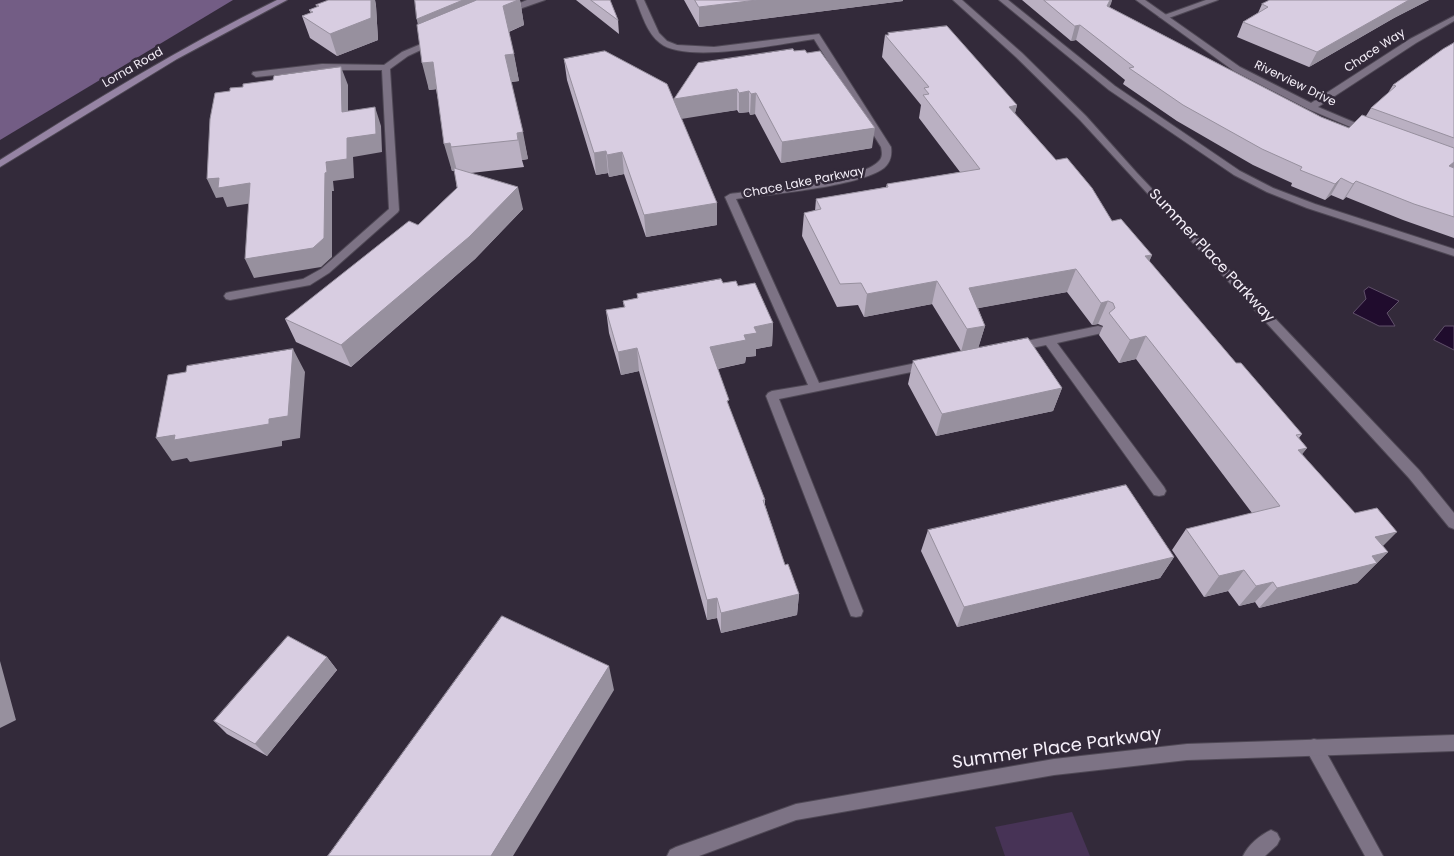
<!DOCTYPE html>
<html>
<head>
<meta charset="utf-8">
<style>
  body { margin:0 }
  canvas { display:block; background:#332a3a }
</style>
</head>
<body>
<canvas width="1454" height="856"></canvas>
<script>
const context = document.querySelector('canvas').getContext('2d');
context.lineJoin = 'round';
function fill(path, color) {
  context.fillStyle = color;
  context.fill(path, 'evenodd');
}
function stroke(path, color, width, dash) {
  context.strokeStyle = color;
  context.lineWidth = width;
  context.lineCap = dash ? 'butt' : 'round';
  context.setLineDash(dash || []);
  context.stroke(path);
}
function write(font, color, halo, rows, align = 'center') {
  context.font = font + ' Poppins,sans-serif';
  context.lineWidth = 5;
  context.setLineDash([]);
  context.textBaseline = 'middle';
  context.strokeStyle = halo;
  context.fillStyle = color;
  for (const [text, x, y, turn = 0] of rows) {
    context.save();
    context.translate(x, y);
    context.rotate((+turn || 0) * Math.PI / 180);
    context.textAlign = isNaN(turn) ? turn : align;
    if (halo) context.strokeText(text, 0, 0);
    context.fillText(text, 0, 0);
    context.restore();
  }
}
fill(new Path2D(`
  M1072,812L1090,856H1005L995,827Z`), '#473356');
fill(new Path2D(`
  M0,0H233L0,140Z`), '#735d85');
const water = new Path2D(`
  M1369,287L1399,301L1387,313L1395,326H1379L1353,313L1366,299L1364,291Z
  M1445,326H1454V350L1434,340Z`);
fill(water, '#200c2d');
stroke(water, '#60506a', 1);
const lane = new Path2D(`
  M999,0H1008L1115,86L1240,171L1273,188L1315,204L1454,249V256L1307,208L1267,192L1234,175L1109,90Z
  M1206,0H1218L1166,19L1159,17Z
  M1314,739L1320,741L1383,856H1365L1308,753L1306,747L1308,741Z
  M1271,830L1277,833L1280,839L1277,845L1265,856H1243C1248,845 1260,835 1271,830Z`);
const street = new Path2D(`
  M527,0H545L508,13L501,11Z
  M636,0H644L659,33L667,41L677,45L714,47L819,34L891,147C892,155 891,162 884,168C859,187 770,194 736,199L819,383L926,361L932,365L926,369L779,399L863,611L861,616L856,617L851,616L849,611L766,396L768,393L772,391L808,385L725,197L730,194C759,190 862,181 879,161C883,157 882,152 881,147L814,39C781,44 685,64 660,43C647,33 642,15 636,0Z
  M953,0H962L1022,53L1086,116L1137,173L1419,470L1454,513V529L1449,527L1409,478L1080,120L1016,57Z
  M1136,0H1145L1240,67L1311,103L1410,39L1454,16V21L1416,43L1318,107L1370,129V133L1367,134L1308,109L1234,71Z
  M433,39L440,41L408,56L390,69L399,210L398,212L329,273L310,285L230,300L226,299L224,296L226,293L230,292L303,279L321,269L389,209L382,70H322L256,77L252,74L253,72L322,64L384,65L402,52Z
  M1098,326L1102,327L1104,330L1102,333L1057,343L1164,487L1166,491L1164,495L1159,496L1154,495L1046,345L1017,351L1011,347L1017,343Z
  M1454,735V751L1187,760L1054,775L796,820L699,856H667L670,850L676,847L796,804L1054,759L1187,744Z`);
const secondary = new Path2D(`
  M277,0H287L177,59L0,167V160C90,103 181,47 277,0Z`);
stroke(lane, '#4f4855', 2);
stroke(street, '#4f4855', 2);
stroke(secondary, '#4f4855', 2);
fill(lane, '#7d7385');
fill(street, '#7d7385');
fill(secondary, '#9684a4');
fill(new Path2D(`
  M329,0H375L376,6L378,40L337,56L310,38L302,16L311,13L309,10L317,7L316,5Z
  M415,0H520L524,25L509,32L519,81L511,82L528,159L522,160L524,167L471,173L523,209L475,259L351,367L296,342L285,319L418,225L457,188L455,171H452L436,89L429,90L417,19Z
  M576,0H610L618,20L619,34Z
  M684,0H903V1L699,27Z
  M1022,0H1112L1109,7L1321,117L1349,128L1366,116L1371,108L1388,93L1393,85L1454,43V238L1403,220L1346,197L1343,200L1331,195L1325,200L1291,186L1292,183L1253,165L1177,121L1123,84L1125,80L1076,40L1071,41Z
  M1270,0H1429L1394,18L1309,67L1237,37L1243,22L1258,13L1262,4Z
  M888,33L1017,105L1015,113L1056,160L1112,221L1152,255L1149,261L1236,363L1302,434L1299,438L1307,448L1302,454L1388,552L1357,583L1259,608L1255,602L1239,606L1228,591L1204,597L1172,550L1186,529L1252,513L1136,359L1119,363L1099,335L1103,326L1098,324L1092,325L1067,292L978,308L985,326L978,348L1062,388L1053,411L936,436L908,384L913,361L961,351L932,304L864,317L858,305L837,307L802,236L804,213L815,211L816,199L886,187L887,184L960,172L919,118L921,105L882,57L885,35H888Z
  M564,59L674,100L698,63L872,148L781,163L755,114L750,115L749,112L739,113L737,110L681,118L717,203V225L646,237L624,174L609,177L608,173L596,175L567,80Z
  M723,283L738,286L773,323L772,346L756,349V356L746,357L745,363L718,369L729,407L765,500V505L785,565L799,594L797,615L721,633L717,618L707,620L639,371L621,375L609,333L606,310L624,307L623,301L637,298V294Z
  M928,530L1174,557L1160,578L957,627L921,551Z
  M327,657L337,670L267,756L227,734L214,721Z`), '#bab0c2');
fill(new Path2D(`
  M371,0H375L376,6L378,40L337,56L330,34Z
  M463,0H494L423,41L417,19Z
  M518,0H520L524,25L508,32L503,6Z
  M757,0H903V1L699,27V7Z
  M1110,0H1112L1111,4L1102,21L1107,6Z
  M1409,0H1429L1394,18L1309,67L1317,52Z
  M1080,25L1076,40L1071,41L1075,26Z
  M514,54L519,81L510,82L505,55Z
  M433,62L439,89L429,90L422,63Z
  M341,67L348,85V130L342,112Z
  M737,89V110L675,120L674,99Z
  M749,91V112L739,113V93Z
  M756,93L755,114L750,115L751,94Z
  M1017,105L1011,128L1009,107Z
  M375,107L381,126L382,152L353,157L354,178L333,181L334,191H332V257L321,267L254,278L245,259L347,138Z
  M875,128L872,148L781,163L782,142Z
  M523,132L528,159L522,160L517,133Z
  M450,143L457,171H452L444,144Z
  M606,151L608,173L596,175L594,153Z
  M622,152L624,174L609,177L607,155Z
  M1454,162V168L1449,166Z
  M219,178L250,183L259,202L227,207L223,197L216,198L207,179Z
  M1341,178L1331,195L1325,200L1335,184Z
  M1356,181L1346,197L1343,200L1353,184Z
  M518,187L523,209L475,259L351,367L341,345Z
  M717,203V225L646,237L644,215Z
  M1152,255L1142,278L1145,256Z
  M1076,269L1067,292L963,311L969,288Z
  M937,281L932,304L864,317L867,294Z
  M1108,301L1098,324L1092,325L1101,303Z
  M773,323L772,346L756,349V356L746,357L745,363L711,370L710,347L744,335L754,327Z
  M985,326L978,349L961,352L967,329Z
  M1146,336L1136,359L1119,363L1130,340Z
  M637,348L639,371L621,375L618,352Z
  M293,349L305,372L300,438L282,441V446L190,462L187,458L172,461L156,438L269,419Z
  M1062,388L1053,411L936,436L942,414Z
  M1307,448L1290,469L1298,450Z
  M1397,532L1377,552L1375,537Z
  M1388,552L1357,583L1259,608L1277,588L1372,556Z
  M1174,557L1160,578L957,627L964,607Z
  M1244,570L1228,591L1204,597L1219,576Z
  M1273,582L1255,602L1239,606L1256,586Z
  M799,594L797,615L721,633V613Z
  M717,598V618L707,620V600Z
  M327,657L337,670L267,756L255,744Z
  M0,661L16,720L0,728Z
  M609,666L614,690L513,856H491Z`), '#97909e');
const building = new Path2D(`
  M329,0H371V18L330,34L302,16L313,12L309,10L319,6L316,5Z
  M415,0H463L417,19Z
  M477,0H518L503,6L514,54L505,55L523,132L517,133L518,140L451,147L450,143L444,144L433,62L422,63L417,25Z
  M591,0H610L618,20Z
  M695,0H757L699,7Z
  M1044,0H1110L1107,6L1321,117L1349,128L1362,115L1454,148V162L1449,166L1454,168V217L1414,204L1356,181L1353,184L1341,178L1335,184L1300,170L1302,167L1262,149L1183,105L1129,68L1134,67L1080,25L1075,26Z
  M1270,0H1409L1317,52L1243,22L1268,7L1262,4Z
  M947,26L1017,105L1009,107L1056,160L1067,158L1092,188L1112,221L1121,219L1152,255L1145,256L1236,363H1241L1302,434L1296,435L1307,448L1298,450L1355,513L1377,508L1397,532L1375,537L1388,552L1372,556L1377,563L1277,588L1273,582L1256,586L1244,570L1219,576L1186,529L1280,506L1146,336L1130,340L1109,313L1115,308L1113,303L1108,301L1101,303L1076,269L969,288L985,326L967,329L937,281L867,294L861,283L840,284L804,213L821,209L816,199L888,187L887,184L980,169L923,95L929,94L924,88L929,87L885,35H889L888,33Z
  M1454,43V138L1371,108L1396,86L1393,85L1443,49Z
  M793,49L794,51L805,50L807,53L820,51L875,128L782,142L756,93L751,94L749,91L739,93L737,89L674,99L698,63Z
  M605,51L667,84L717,203L644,215L622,152L607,155L606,151L594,153L564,59Z
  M341,67L342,112L375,107L376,134L347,138V159L326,162L327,172L325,173L324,238L313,248L245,259L250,183L218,188L219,178L207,179L210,119L215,93L230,91V88L243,87V84L273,80L274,76Z
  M454,168L518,187L469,237L341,345L285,319L409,221L418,225L457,188Z
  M721,279L723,283L736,281L738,286L755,283L773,323L754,327L757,333L744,335L746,340L710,347L729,400L727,401L765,500H763L785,565L788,564L799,594L721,613L717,598L707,600L637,348L618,352L606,310L625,307L623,301L638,298L637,294Z
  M1028,338L1062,388L942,414L913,361Z
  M293,349L288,416L269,419V424L174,440L175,435L156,438L168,375L186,372L187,366Z
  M1126,485L1174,557L964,607L928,530Z
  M502,616L609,666L491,856H328Z
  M288,636L327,657L255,744L214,721Z`);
fill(building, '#d8cde1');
stroke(building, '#97909e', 1);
write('12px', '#f5eff9', '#332a3a', [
  ["Chace Way",1375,51,-33],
  ["Lorna Road",133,68,-30],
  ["Riverview Drive",1295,84,26],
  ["Chace Lake Parkway",804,183,-11]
]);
write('15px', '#f5eff9', '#332a3a', [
  ["Summer Place Parkway",1211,256,47]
]);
write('18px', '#f5eff9', '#332a3a', [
  ["Summer Place Parkway",1057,749,-8]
]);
</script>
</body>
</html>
